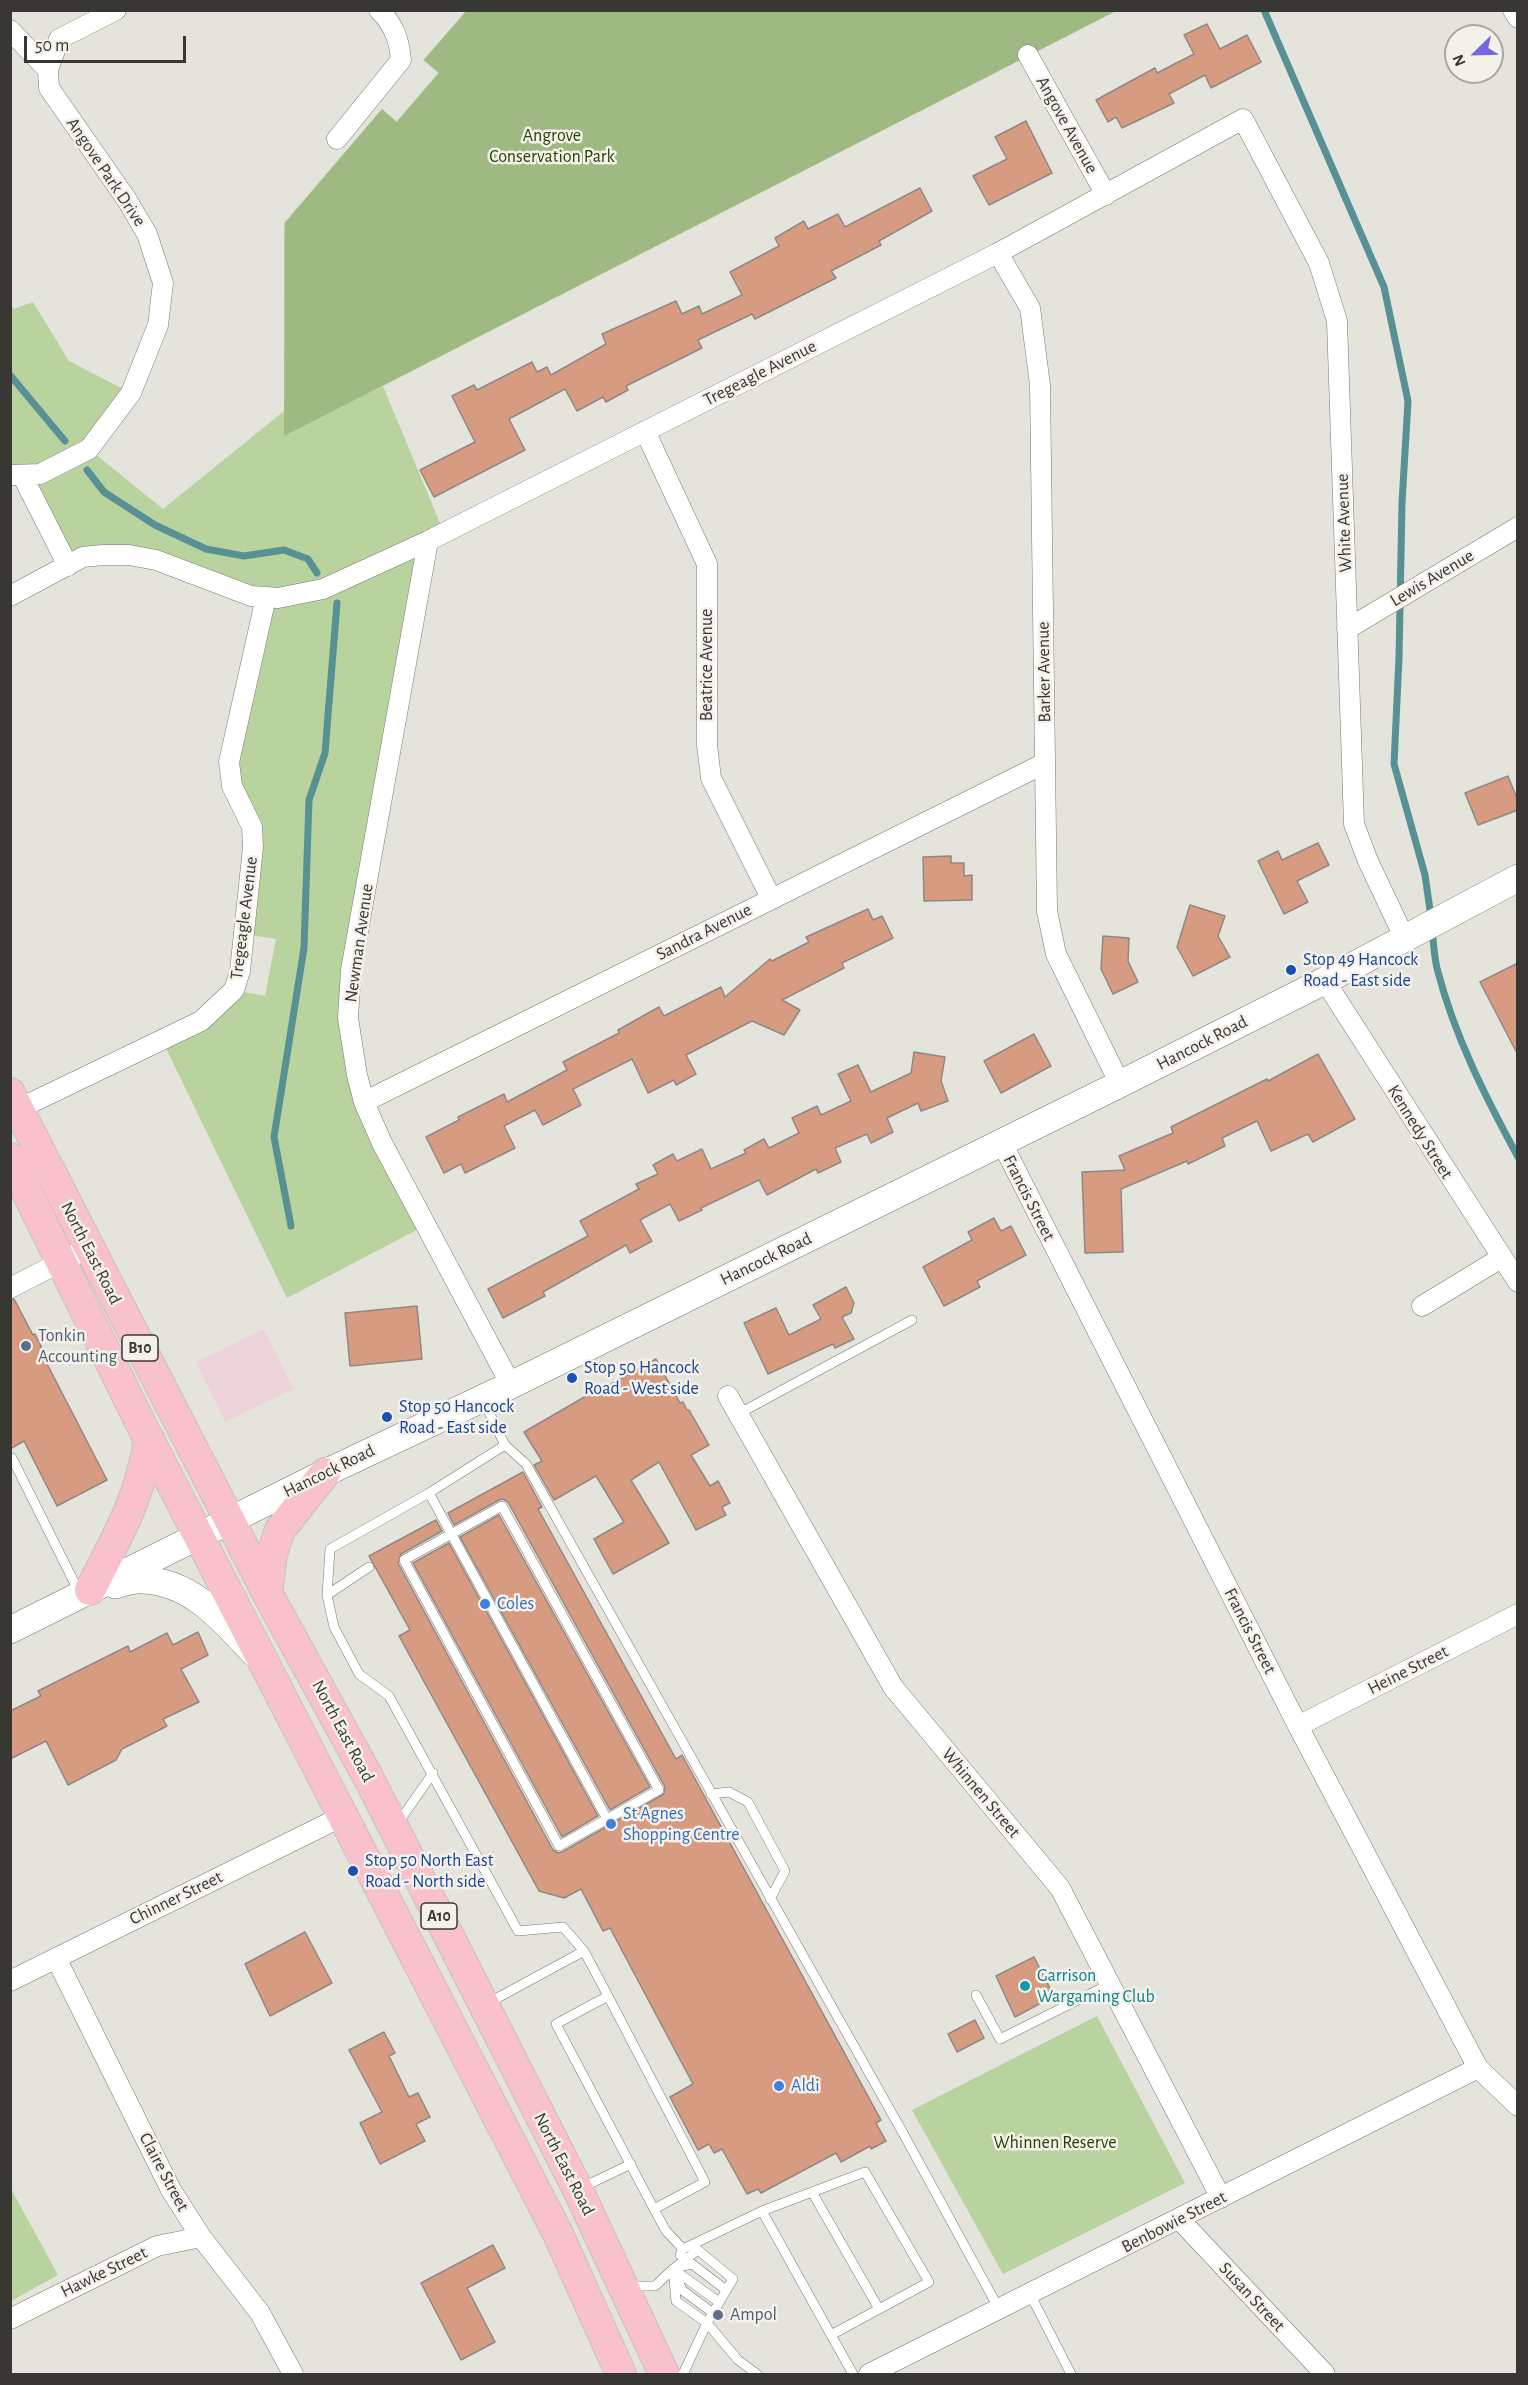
<!DOCTYPE html>
<html>
<head>
<meta charset="utf-8">
<style>
  body { margin:0 }
  #map { position:relative; width:1528px; height:2385px; overflow:hidden; background:#e5e4dc; font-family:"Alegreya Sans",sans-serif }
  canvas { display:block }
  .frame { position:absolute; inset:0; border:12px solid #383734; pointer-events:none }
  .north { position:absolute; left:1444px; top:24px; width:60px; height:60px; box-sizing:border-box; background:#f3f1e9; border:2px solid #a8a7a1; border-radius:50%; rotate:247deg; font-size:16px; font-weight:700; line-height:24px; text-align:center; color:#383734 }
  .north::after { content:''; display:block; margin:auto; width:21px; height:27px; background:#7366e1; clip-path:polygon(50% 0,100% 100%,50% 72%,0 100%) }
  .scale { position:absolute; left:24px; top:36px; width:162px; height:27px; box-sizing:border-box; border:3px solid #383734; border-top:0; padding-left:8px; font-size:18px; line-height:21px; white-space:nowrap; color:#383734; -webkit-text-stroke:4px #f3f1e9; paint-order:stroke }
</style>
</head>
<body>
<div id="map">
<canvas width="1528" height="2385"></canvas>
<div class="frame"></div>
<div class="north">N</div>
<div class="scale">50 m</div>
</div>
<script>
const context = document.querySelector('canvas').getContext('2d');
context.lineJoin = 'round';
function fill(path, color) {
  context.fillStyle = color;
  context.fill(path, 'evenodd');
}
function stroke(path, color, width, dash) {
  context.strokeStyle = color;
  context.lineWidth = width;
  context.lineCap = dash ? 'butt' : 'round';
  context.setLineDash(dash || []);
  context.stroke(path);
}
function write(font, color, halo, rows, align = 'center') {
  context.font = font + ' "Alegreya Sans",sans-serif';
  context.lineWidth = 5;
  context.setLineDash([]);
  context.textBaseline = 'middle';
  context.strokeStyle = halo;
  context.fillStyle = color;
  for (const [text, x, y, turn = 0] of rows) {
    context.save();
    context.translate(x, y);
    context.rotate((+turn || 0) * Math.PI / 180);
    context.textAlign = isNaN(turn) ? turn : align;
    if (halo) context.strokeText(text, 0, 0);
    context.fillText(text, 0, 0);
    context.restore();
  }
}
fill(new Path2D(`
  M264,1329L293,1389L225,1422L196,1362Z`), '#ecd2d9');
fill(new Path2D(`
  M467,11H1116L383,386L444,533L428,541L351,970L357,1075L426,1225L287,1298L162,1040L234,990L265,996L276,939L244,934L253,847L232,786L266,597L156,560L68,566L11,475L10,304L14,309L33,302L69,361L131,393L89,449L163,509L284,411V223L381,110L396,122L438,73L423,60Z
  M1097,2016L1185,2183L1003,2274L912,2110Z
  M10,2187L58,2275L11,2301H10Z`), '#b8d39d');
fill(new Path2D(`
  M466,11H1116L284,436L285,223L382,109L397,122L439,73L424,60Z`), '#9fb983');
stroke(new Path2D(`
  M1264,10L1384,287L1408,401L1402,503L1399,658L1394,764L1425,875L1431,917
  M10,375L65,441
  M87,470L104,492L155,525L206,549L244,556L284,550L308,559L317,573
  M1432,931C1434,944 1434,959 1438,972C1455,1037 1486,1098 1518,1157
  M291,1226L274,1137L304,948L309,800L325,753L337,603`), '#589194', 7);
const building = new Path2D(`
  M1207,24L1220,49L1247,35L1261,62L1211,88L1205,75L1169,94L1174,103L1122,128L1116,117L1108,122L1096,100L1155,68L1157,73L1194,54L1184,35Z
  M1026,121L1052,173L989,205L973,176L1007,159L995,137Z
  M920,188L932,211L879,241L881,245L831,271L836,278L755,319L752,314L698,340L702,348L626,386L628,390L606,402L603,397L577,411L565,389L509,419L525,450L434,497L420,470L475,442L452,396L474,385L477,390L532,362L537,372L547,367L551,375L606,344L602,334L676,301L682,314L699,306L702,314L742,295L730,272L779,246L775,238L804,221L808,229L838,214L845,227Z
  M1508,776L1518,801V810L1478,825L1465,793Z
  M1318,843L1329,865L1297,881L1308,902L1284,914L1258,861L1278,851L1282,860Z
  M951,856V863H964V876L972,875V900L924,901L923,857Z
  M1190,905L1225,916L1218,936L1230,957L1193,976L1177,947Z
  M868,909L873,920L882,916L893,938L842,963L844,968L782,1000L800,1010L784,1035L752,1021L686,1055L696,1074L676,1085L674,1080L648,1093L632,1059L573,1089L581,1105L543,1125L535,1110L504,1126L515,1148L465,1173L461,1164L444,1173L426,1137L459,1120L458,1117L504,1094L507,1102L567,1070L563,1062L619,1033L618,1030L659,1007L664,1016L721,987L725,997L770,959L772,961L809,942L806,937Z
  M1103,936L1129,938L1128,961L1138,982L1113,994L1101,969Z
  M1518,963V1055L1480,982Z
  M1034,1034L1051,1066L1001,1093L984,1061Z
  M914,1052L945,1057L941,1081L948,1101L921,1111L918,1103L887,1118L893,1132L871,1143L867,1134L835,1148L841,1162L818,1173L816,1169L767,1195L759,1180L701,1208L702,1210L679,1221L670,1204L640,1220L652,1241L630,1253L626,1245L543,1292L545,1296L503,1318L488,1289L588,1236L580,1221L639,1189L636,1184L658,1174L653,1165L673,1154L677,1161L702,1149L711,1169L746,1153L744,1150L764,1139L769,1148L799,1133L792,1118L817,1106L821,1115L851,1101L838,1074L858,1065L871,1092L911,1073Z
  M1318,1054L1355,1119L1313,1142L1308,1134L1271,1151L1257,1121L1222,1138L1225,1146L1188,1164L1187,1161L1121,1189L1123,1252L1085,1253L1082,1172L1125,1170L1119,1156L1173,1133L1171,1127L1267,1079L1268,1081Z
  M994,1218L1001,1231L1011,1226L1026,1255L977,1281L980,1287L944,1306L923,1267L972,1240L968,1232Z
  M846,1287L854,1303L851,1313L842,1317L854,1339L835,1348L833,1344L768,1374L744,1323L776,1308L789,1335L821,1319L813,1305Z
  M14,1299L33,1335L35,1334L46,1356L44,1358L107,1480L57,1506L24,1441L10,1449V1300Z
  M417,1306L422,1359L350,1366L345,1313Z
  M656,1359L680,1403L683,1402L687,1410H689L709,1445L691,1455L710,1486L718,1481L730,1503L722,1507L726,1515L696,1530L659,1462L631,1480L669,1543L613,1574L594,1539L624,1522L596,1476L554,1500L534,1465L542,1461L524,1432L600,1388L601,1390Z
  M523,1472L542,1507L538,1509L676,1759L682,1755L881,2120L876,2123L886,2141L871,2149L870,2146L841,2162L836,2153L761,2193L758,2189L747,2194L722,2149L714,2153L709,2144L698,2150L670,2097L693,2084L610,1928L603,1931L581,1889L564,1898L539,1891L399,1636L410,1630L369,1556L436,1520L442,1531L401,1554L398,1563L553,1850L558,1853L562,1852L664,1794L665,1787L508,1502L503,1499L499,1500L454,1525L448,1513Z
  M499,1515L650,1787L610,1810L460,1537Z
  M449,1543L598,1816L562,1837L413,1563Z
  M198,1632L208,1655L181,1669L199,1702L163,1719L167,1726L122,1749L116,1760L68,1785L46,1741L10,1759V1711L41,1696L38,1691L128,1646L130,1652L167,1633L173,1645Z
  M305,1932L332,1983L270,2016L245,1964Z
  M1034,1957L1054,1996L1015,2017L996,1976Z
  M975,2020L984,2038L957,2052L948,2034Z
  M384,2032L395,2053L389,2056L409,2097L418,2093L430,2117L416,2124L425,2141L380,2164L360,2123L382,2112L349,2050Z
  M493,2245L505,2268L467,2288L495,2342L461,2360L421,2283Z`);
fill(building, '#d69b81');
stroke(building, '#908884', 1.5);
const lane = new Path2D(`
  M738,1414L912,1320
  M505,1445L526,1464L903,2133L999,2309
  M12,1458L79,1592
  M429,1493L607,1819
  M502,1506L659,1790L559,1846L404,1560Z
  M369,1567L327,1595L334,1627L359,1674L389,1696L518,1931L563,1927L584,1951
  M327,1595L330,1549L429,1493L505,1445L483,1400
  M711,1794L729,1792L748,1802L785,1871L770,1899
  M398,1823L433,1773
  M976,1995L1000,2039L1110,1984
  M488,2003L584,1951L608,1996
  M581,2188L631,2164
  M812,2192L762,2211L831,2335
  M654,2209L705,2182L608,1996L556,2024L654,2209L666,2231L683,2249
  M680,2255L683,2249L762,2211
  M678,2267L692,2264L726,2290
  M673,2269L698,2250L733,2279L707,2323L683,2374
  M673,2269L719,2302
  M677,2278L682,2290L713,2313
  M628,2286H655L673,2269L676,2301L707,2323L738,2360L757,2374
  M1030,2294L1071,2374
  M853,2374L831,2335L929,2282L865,2172L812,2192L879,2309`);
const street = new Path2D(`
  M1513,10L1518,18
  M10,30L48,70
  M1028,55L1106,195
  M337,139L401,60C399,39 394,25 379,10
  M998,253L1030,308L1040,385L1047,911L1056,954L1120,1084
  M645,431L707,564V745L711,778L771,898
  M10,475L40,474L89,449L131,393L158,325L163,283L147,234L127,200L49,88L48,70L59,39L116,10
  M22,475L68,566
  M428,541L351,970L348,1018L357,1075L364,1102L382,1143L511,1385
  M10,596L83,557L103,555H129L156,560L251,596L266,597L229,762L232,786L252,827L253,847L240,971L234,990L201,1021L10,1113
  M266,597L278,598L323,589L428,541L998,253L1243,119L1319,263L1337,321L1354,824L1368,861L1404,937
  M1347,629L1518,527
  M1325,981L1518,1282
  M364,1102L1045,763
  M1002,1143L1298,1726L1478,2068L1518,2106
  M10,1288L88,1248
  M1422,1306L1501,1258
  M728,1396L893,1687L1060,1888L1221,2198
  M1298,1726L1518,1614
  M56,1958L171,2190L201,2237L260,2313L293,2374
  M10,1981L343,1816
  M1179,2219L1325,2374
  M10,2319L157,2246L201,2237
  M869,2374L1478,2068`);
const secondary = new Path2D(`
  M115,1585C123,1583 134,1579 143,1580C192,1582 223,1620 254,1653
  M10,1630L325,1473L511,1385L1120,1084L1334,976L1518,878`);
const primary = new Path2D(`
  M10,1093L267,1593L367,1775L578,2190L664,2374
  M10,1158L143,1428L558,2234L621,2374
  M90,1590C116,1539 141,1497 149,1439
  M267,1593L272,1554L280,1530L325,1473`);
stroke(lane, '#797871', 10);
stroke(street, '#797871', 21);
stroke(secondary, '#797871', 28);
stroke(primary, '#c3c3c2', 32);
stroke(lane, '#fff', 9);
stroke(street, '#fff', 20);
stroke(secondary, '#fff', 27);
stroke(primary, '#f8c1cb', 30);
for (const [x, y, r, color] of [
  [1291,970,6,"#1a4fb4"],
  [26,1346,6,"#5c6f8a"],
  [572,1378,6,"#1a4fb4"],
  [387,1417,6,"#1a4fb4"],
  [485,1604,6,"#3f7fe0"],
  [611,1824,6,"#3f7fe0"],
  [353,1871,6,"#1a4fb4"],
  [1025,1986,6,"#0f9aa8"],
  [779,2086,6,"#3f7fe0"],
  [718,2315,6,"#5c6f8a"]
]) {
  const dot = new Path2D();
  dot.arc(x, y, r, 0, 2 * Math.PI);
  context.fillStyle = color;
  context.fill(dot);
  stroke(dot, '#f3f1e9', 2);
}
for (const [x, y, w] of [
  [140,1348,36],
  [439,1916,36]
]) {
  const box = new Path2D();
  box.roundRect(x - w / 2, y - 13, w, 26, 4.5);
  context.fillStyle = '#f3f1e9';
  context.fill(box);
  stroke(box, '#383734', 1.5);
}
write('bold 16px', '#383734', null, [
  ["B10",140,1348],
  ["A10",439,1916]
]);
write('18px', '#383734', '#f3f1e9', [
  ["Angove Avenue",1067,125,61],
  ["Angove Park Drive",106,172,56],
  ["Tregeagle Avenue",760,373,-27],
  ["White Avenue",1344,523,-92],
  ["Lewis Avenue",1432,578,-31],
  ["Beatrice Avenue",707,665,-90],
  ["Barker Avenue",1044,672,-91],
  ["Tregeagle Avenue",244,918,-83],
  ["Sandra Avenue",704,932,-27],
  ["Newman Avenue",359,943,-82],
  ["Hancock Road",1202,1043,-27],
  ["Kennedy Street",1420,1132,58],
  ["Francis Street",1029,1198,63],
  ["North East Road",91,1253,63],
  ["Hancock Road",766,1259,-26],
  ["Hancock Road",329,1471,-26],
  ["Francis Street",1250,1631,63],
  ["Heine Street",1408,1670,-27],
  ["North East Road",343,1731,62],
  ["Whinnen Street",981,1793,50],
  ["Chinner Street",176,1898,-26],
  ["North East Road",564,2164,63],
  ["Claire Street",164,2172,62],
  ["Benbowie Street",1174,2222,-27],
  ["Hawke Street",104,2272,-26],
  ["Susan Street",1252,2297,47]
]);
write('18px', '#294003', '#f3f1e9', [
  ["Angrove",552,136],
  ["Conservation Park",552,157],
  ["Whinnen Reserve",1055,2143]
]);
write('18px', '#164399', '#f3f1e9', [
  ["Stop 49 Hancock",1303,960],
  ["Road - East side",1303,981],
  ["Stop 50 Hancock",584,1368],
  ["Road - West side",584,1389],
  ["Stop 50 Hancock",399,1407],
  ["Road - East side",399,1428],
  ["Stop 50 North East",365,1861],
  ["Road - North side",365,1882]
], 'left');
write('18px', '#4e5e75', '#f3f1e9', [
  ["Tonkin",38,1336],
  ["Accounting",38,1357],
  ["Ampol",730,2315]
], 'left');
write('18px', '#366cbe', '#f3f1e9', [
  ["Coles",497,1604],
  ["St Agnes",623,1814],
  ["Shopping Centre",623,1835],
  ["Aldi",791,2086]
], 'left');
write('18px', '#0d838f', '#f3f1e9', [
  ["Garrison",1037,1976],
  ["Wargaming Club",1037,1997]
], 'left');
</script>
</body>
</html>
